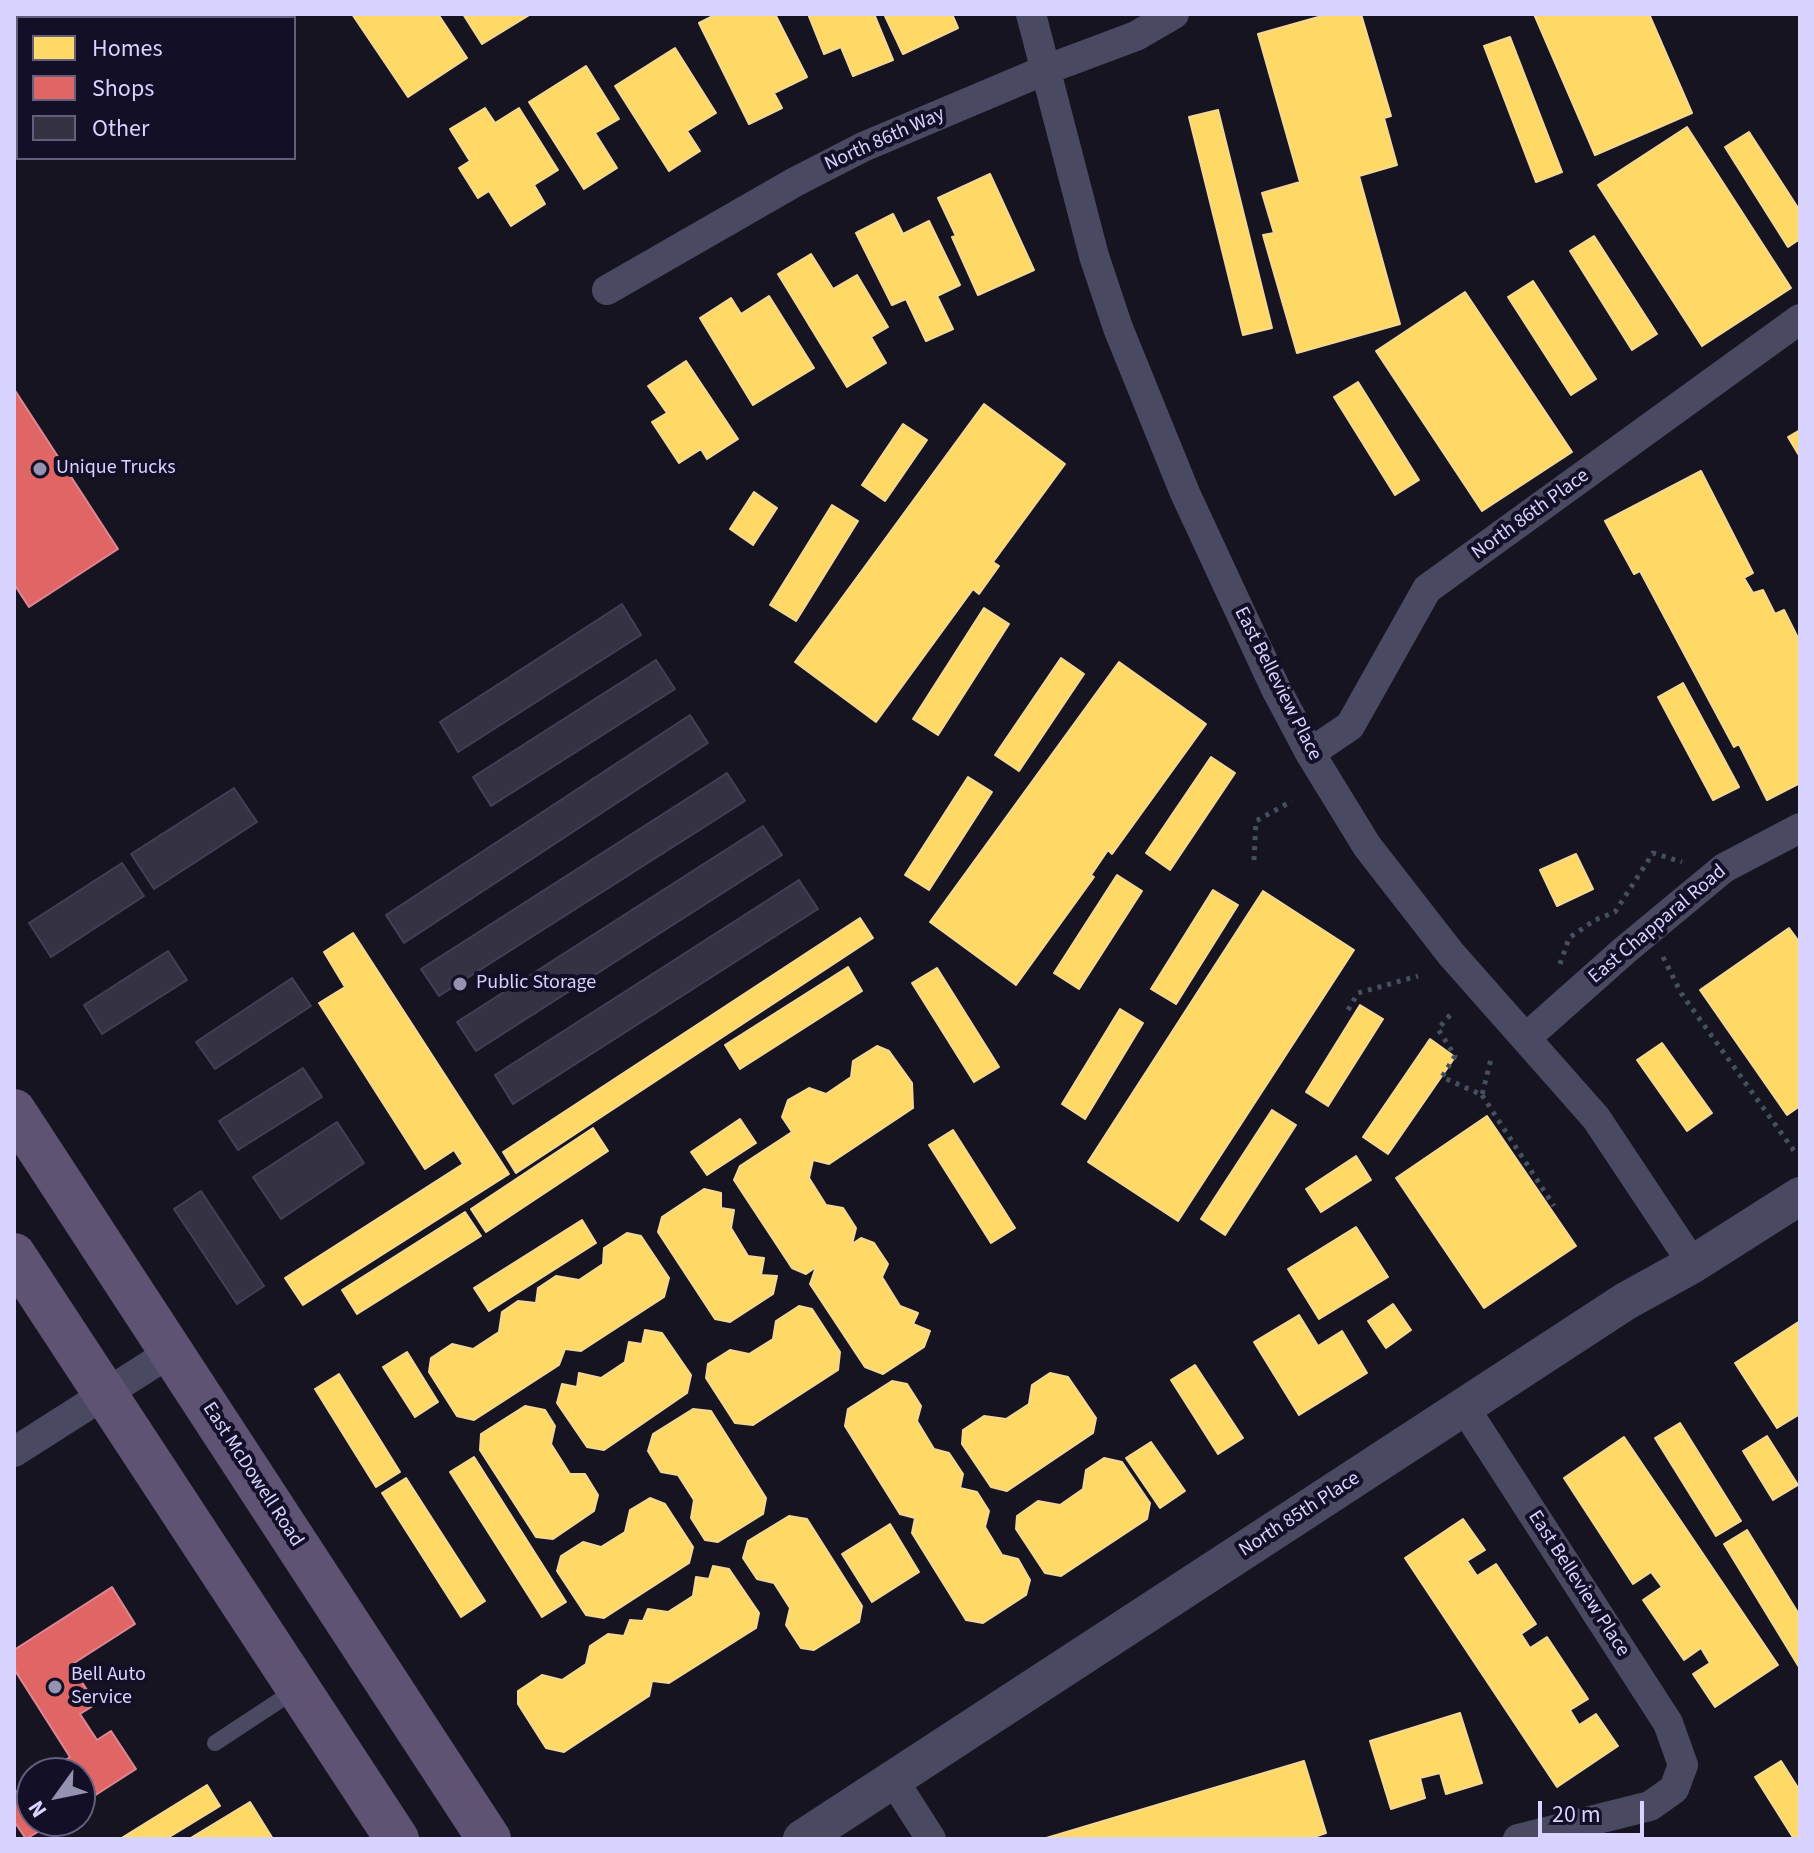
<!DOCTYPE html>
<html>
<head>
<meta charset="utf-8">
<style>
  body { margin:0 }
  #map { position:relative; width:1814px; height:1853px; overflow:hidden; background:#161421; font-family:"Source Sans 3",sans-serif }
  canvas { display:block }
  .frame { position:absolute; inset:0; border:16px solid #d9d4ff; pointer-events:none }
  .legend { position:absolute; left:16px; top:16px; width:280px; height:144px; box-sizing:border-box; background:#130f26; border:2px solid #625e7d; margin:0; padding:10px 14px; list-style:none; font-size:24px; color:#d9d4ff }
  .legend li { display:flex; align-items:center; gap:16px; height:40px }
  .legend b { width:40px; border:2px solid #625e7d }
  .north { position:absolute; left:16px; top:1757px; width:80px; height:80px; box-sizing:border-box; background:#130f26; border:2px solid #625e7d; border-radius:50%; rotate:237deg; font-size:22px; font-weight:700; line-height:32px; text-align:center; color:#d9d4ff }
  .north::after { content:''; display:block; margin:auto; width:28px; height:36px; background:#9591b1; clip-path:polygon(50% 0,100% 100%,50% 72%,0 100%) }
  .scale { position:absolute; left:1538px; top:1801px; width:106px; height:36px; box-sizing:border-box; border:4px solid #d9d4ff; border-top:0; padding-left:10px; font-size:24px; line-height:28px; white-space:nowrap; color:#d9d4ff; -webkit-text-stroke:6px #130f26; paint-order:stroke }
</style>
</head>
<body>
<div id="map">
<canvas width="1814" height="1853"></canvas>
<div class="frame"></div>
<ul class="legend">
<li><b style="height:22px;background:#ffd966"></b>Homes</li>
<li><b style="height:22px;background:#e06666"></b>Shops</li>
<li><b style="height:22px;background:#343243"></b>Other</li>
</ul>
<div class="north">N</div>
<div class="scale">20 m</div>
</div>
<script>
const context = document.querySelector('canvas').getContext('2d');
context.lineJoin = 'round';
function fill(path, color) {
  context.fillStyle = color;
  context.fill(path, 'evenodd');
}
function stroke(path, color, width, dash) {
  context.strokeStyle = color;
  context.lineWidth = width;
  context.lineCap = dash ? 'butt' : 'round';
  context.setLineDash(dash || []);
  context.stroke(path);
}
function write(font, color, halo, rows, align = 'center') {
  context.font = font + ' "Source Sans 3",sans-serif';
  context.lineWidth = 8;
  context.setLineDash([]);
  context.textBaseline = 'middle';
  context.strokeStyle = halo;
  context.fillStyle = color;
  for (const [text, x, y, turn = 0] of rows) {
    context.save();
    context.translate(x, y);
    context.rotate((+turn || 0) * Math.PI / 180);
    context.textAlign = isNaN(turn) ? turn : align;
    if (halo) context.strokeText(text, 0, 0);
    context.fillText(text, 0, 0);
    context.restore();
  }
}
const homes = new Path2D(`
  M352,14H438L467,58L408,97Z
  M463,14H531L482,44Z
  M717,14H775L807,77L774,93L782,108L749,124L699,23Z
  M808,14H874L893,60L853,76L841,47L824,54Z
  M889,14H952L958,28L903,54L885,16Z
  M1329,14H1361L1391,116L1384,118L1397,165L1359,176L1400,324L1297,353L1263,235L1274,233L1262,193L1300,182L1258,34Z
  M1534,14H1649L1692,113L1595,155Z
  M1510,37L1562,172L1536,182L1484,46Z
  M675,48L716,113L687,131L700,151L669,171L615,86Z
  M586,66L619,119L595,133L617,168L584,189L529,102Z
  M485,108L495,123L519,108L558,170L534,185L545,204L511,226L489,191L478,198L459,168L470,161L450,129Z
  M1218,110L1272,328L1243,335L1189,117Z
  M1687,127L1791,288L1702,346L1598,185Z
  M1749,132L1800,211V239L1788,247L1725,147Z
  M990,174L1034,270L978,295L952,237L956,236L938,198Z
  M893,214L903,234L929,221L960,285L937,296L953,329L926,341L906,299L892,305L856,233Z
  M1594,236L1657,334L1632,350L1570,251Z
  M811,254L833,289L857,275L888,327L871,337L886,363L847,387L778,274Z
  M1533,281L1596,379L1571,395L1508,297Z
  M1465,292L1572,452L1482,511L1376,351Z
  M769,296L814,368L753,405L700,318L731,298L741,314Z
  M686,361L738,439L707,459L701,449L679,463L652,422L667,413L648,386Z
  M1358,382L1419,480L1395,495L1334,397Z
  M984,404L1065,464L993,562L999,566L979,594L973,589L876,722L795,662Z
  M903,424L927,440L885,501L862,485Z
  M1800,430V457L1788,437Z
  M1701,471L1753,573L1744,578L1753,593L1763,590L1775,614L1784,610L1800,642V783L1767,800L1739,744L1734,747L1640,571L1634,574L1605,521Z
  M754,492L777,508L753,545L730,529Z
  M832,505L858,521L796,621L770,605Z
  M984,608L1009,624L938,735L913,719Z
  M1061,658L1084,674L1019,771L995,755Z
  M1119,662L1206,724L1112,854L1108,850L1091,875L1094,877L1016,985L930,922Z
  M1683,683L1739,787L1713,800L1658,697Z
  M1211,757L1235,773L1170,870L1146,853Z
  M968,777L992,792L929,890L905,875Z
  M1576,854L1593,889L1557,906L1540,870Z
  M1117,875L1142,891L1079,989L1054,973Z
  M1213,890L1238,905L1176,1004L1151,989Z
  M1263,891L1354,950L1178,1221L1088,1162Z
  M860,918L873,938L516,1173L503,1152Z
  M1789,928L1800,943V1106L1787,1115L1700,990Z
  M353,933L509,1174L303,1305L285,1278L463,1164L454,1150L425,1169L319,1003L345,987L324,952Z
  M848,967L862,991L740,1069L725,1045Z
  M937,968L999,1067L974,1082L912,983Z
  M1360,1005L1383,1019L1328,1106L1306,1092Z
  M1120,1009L1143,1023L1085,1119L1062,1104Z
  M1430,1039L1455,1057L1388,1154L1363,1137Z
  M1662,1043L1712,1113L1687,1131L1637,1060Z
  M877,1046L889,1051L912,1083L913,1108L829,1164L813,1160L809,1178L826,1205L843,1208L856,1228L852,1244L861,1238L874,1243L888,1264L882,1277L900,1306L918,1313L913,1324L930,1331L924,1347L883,1374L865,1367L810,1284L816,1267L806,1274L792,1268L734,1180L740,1166L792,1132L782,1117L788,1100L809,1088L826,1094L851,1077L853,1061Z
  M1272,1110L1296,1125L1225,1235L1201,1219Z
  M1487,1116L1576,1246L1484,1308L1396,1178Z
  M740,1119L756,1143L707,1175L691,1152Z
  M593,1128L608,1151L486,1232L471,1209Z
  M953,1130L1015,1228L991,1243L929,1145Z
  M1356,1156L1371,1180L1321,1212L1306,1189Z
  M704,1189L721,1193V1208L734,1210L731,1228L748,1256L764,1258L761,1275L777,1276L773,1294L730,1322L715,1319L658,1232L662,1217Z
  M465,1212L481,1236L357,1314L342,1290Z
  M582,1220L596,1243L489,1311L474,1288Z
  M1356,1227L1388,1277L1319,1319L1288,1269Z
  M627,1233L641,1236L669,1278L664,1297L581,1351L565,1349L559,1365L474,1420L457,1416L429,1372L431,1358L452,1344L473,1349L499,1332L502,1312L518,1301L536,1303L538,1288L556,1276L579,1280L603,1264L604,1248Z
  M1393,1304L1411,1330L1386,1348L1368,1321Z
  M799,1306L812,1309L840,1352L838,1370L753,1425L735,1423L706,1378L708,1364L730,1350L749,1354L773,1339L776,1321Z
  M1299,1315L1318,1346L1342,1331L1367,1373L1299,1415L1254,1342Z
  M1800,1321V1414L1777,1428L1735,1363Z
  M645,1330L662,1333L691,1375L687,1393L604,1450L587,1447L557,1403L562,1384L577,1387L579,1373L601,1378L625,1362L629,1342L642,1344Z
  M407,1352L438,1402L415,1417L383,1367Z
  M1195,1365L1243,1438L1218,1454L1171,1380Z
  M1050,1373L1068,1377L1096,1418L1093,1433L1007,1491L991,1487L962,1444L963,1430L984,1416L1006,1419L1029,1404L1032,1385Z
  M339,1374L400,1472L376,1487L315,1389Z
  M892,1381L907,1384L921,1406L917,1421L934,1449L949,1453L963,1474L960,1488L977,1492L989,1511L985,1527L1002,1555L1018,1559L1030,1580L1026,1595L983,1623L966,1620L912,1533L915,1518L900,1514L845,1426L848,1409Z
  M525,1406L545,1410L555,1426L551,1444L570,1474H585L598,1495L594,1511L553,1539L536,1537L480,1450L481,1434Z
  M693,1409L711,1411L766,1498L763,1514L718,1542L705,1540L691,1518L694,1500L678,1475L661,1472L648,1451L653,1434Z
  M1680,1423L1741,1521L1716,1536L1655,1438Z
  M1767,1436L1798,1485L1773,1500L1743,1451Z
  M1624,1437L1778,1665L1715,1707L1693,1674L1710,1663L1701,1648L1684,1660L1643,1600L1662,1587L1651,1572L1633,1584L1564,1478Z
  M1151,1442L1185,1491L1160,1508L1126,1458Z
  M474,1457L566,1602L542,1617L450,1472Z
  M1104,1458L1122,1462L1150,1503L1147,1519L1061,1576L1045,1573L1016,1529L1017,1516L1038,1501L1060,1505L1083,1489L1086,1470Z
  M406,1478L485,1601L461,1617L382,1493Z
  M650,1498L665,1504L693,1547L689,1563L604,1618L586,1615L557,1571L561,1556L583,1542L601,1547L625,1532L630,1510Z
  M789,1516L807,1519L862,1606L859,1622L814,1650L801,1648L786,1625L790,1608L774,1583L757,1579L743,1558L748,1541Z
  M1463,1519L1485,1550L1467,1561L1477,1576L1496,1564L1536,1624L1521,1634L1530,1648L1547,1637L1588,1699L1570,1710L1579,1725L1596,1714L1618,1746L1557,1787L1405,1558Z
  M890,1524L919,1572L872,1602L842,1554Z
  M1747,1530L1800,1616L1799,1667L1724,1544Z
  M713,1566L729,1569L759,1613L756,1628L669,1683L652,1681L649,1696L564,1752L546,1748L518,1704V1691L542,1675L562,1680L586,1664L590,1646L608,1634L624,1636L630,1620L643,1621L648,1609L668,1612L693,1596L696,1577L709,1579Z
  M1460,1713L1482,1783L1446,1794L1440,1773L1420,1778L1425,1798L1391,1809L1370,1741Z
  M1304,1761L1326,1833L1308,1839H1043Z
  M1781,1761L1800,1791V1839H1794L1755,1777Z
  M207,1785L220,1806L166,1839H120Z
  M250,1802L273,1839H189Z`);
fill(homes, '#ffd966');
stroke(homes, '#f4d894', 2);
const shops = new Path2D(`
  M14,389L118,549L29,607L14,584Z
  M112,1587L135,1624L71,1665L96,1704L80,1714L97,1740L111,1731L136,1769L80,1805V1773H45L70,1757L14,1669V1650Z
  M32,1781V1821H56L26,1839L14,1821V1793Z`);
fill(shops, '#e06666');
stroke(shops, '#de8794', 2);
const building = new Path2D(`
  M622,604L641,635L458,752L440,722Z
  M656,660L675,689L491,806L473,777Z
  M690,715L708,743L404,943L386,915Z
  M727,773L745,801L439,996L421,969Z
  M234,788L257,822L154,889L131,854Z
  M763,826L782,855L476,1051L457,1022Z
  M122,863L144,896L51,957L29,923Z
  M799,880L818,909L513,1104L495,1075Z
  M168,951L187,980L102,1034L84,1005Z
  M292,978L311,1006L215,1069L196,1042Z
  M303,1068L322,1097L238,1150L219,1121Z
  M337,1122L364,1163L281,1219L253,1177Z
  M201,1191L264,1286L237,1304L174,1209Z`);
fill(building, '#343243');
stroke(building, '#433f54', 2);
stroke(new Path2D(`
  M1254,860L1256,821L1292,801
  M1663,957L1681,993L1797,1155
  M1560,964L1569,938L1595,920L1615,912L1653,853L1682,862
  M1348,1010L1358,993L1418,976
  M1450,1015L1438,1029L1455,1056L1442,1077L1482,1095L1491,1059
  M1482,1095L1554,1206`), '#44505f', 5, [4, 6]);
stroke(new Path2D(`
  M215,1743L297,1689`), '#4a4962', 16);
stroke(new Path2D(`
  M1031,14L1094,256L1118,328L1185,493L1275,687L1310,753L1367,846L1451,954L1596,1118L1693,1264
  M607,290L795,182L863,147L1045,70L1136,36L1174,14
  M1310,753L1350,726L1427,589L1800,319
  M1527,1037L1625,950L1724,868L1800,828
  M1464,1407L1668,1723L1683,1765L1674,1789L1650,1806L1518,1839
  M14,1452L171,1352
  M894,1781L931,1839`), '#4a4962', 30);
stroke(new Path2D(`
  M802,1839L1626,1301L1693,1264L1800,1196`), '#4a4962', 38);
stroke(new Path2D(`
  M14,1111L489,1839
  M14,1255L397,1839`), '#5e5373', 44);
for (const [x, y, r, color] of [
  [40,469,8,"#9591b1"],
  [460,984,8,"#9591b1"],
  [55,1687,8,"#9591b1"]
]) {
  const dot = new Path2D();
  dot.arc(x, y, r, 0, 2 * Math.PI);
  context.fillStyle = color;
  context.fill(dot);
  stroke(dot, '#130f26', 3);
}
write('20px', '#d9d4ff', '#130f26', [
  ["North 86th Way",885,140,-24],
  ["North 86th Place",1531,515,-36],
  ["East Belleview Place",1277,684,63],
  ["East Chapparal Road",1658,925,-40],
  ["East McDowell Road",252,1475,57],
  ["North 85th Place",1300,1515,-33],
  ["East Belleview Place",1578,1584,57]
]);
write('20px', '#d9d4ff', '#130f26', [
  ["Unique Trucks",56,469],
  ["Public Storage",476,984],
  ["Bell Auto",71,1676],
  ["Service",71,1699]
], 'left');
</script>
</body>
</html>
